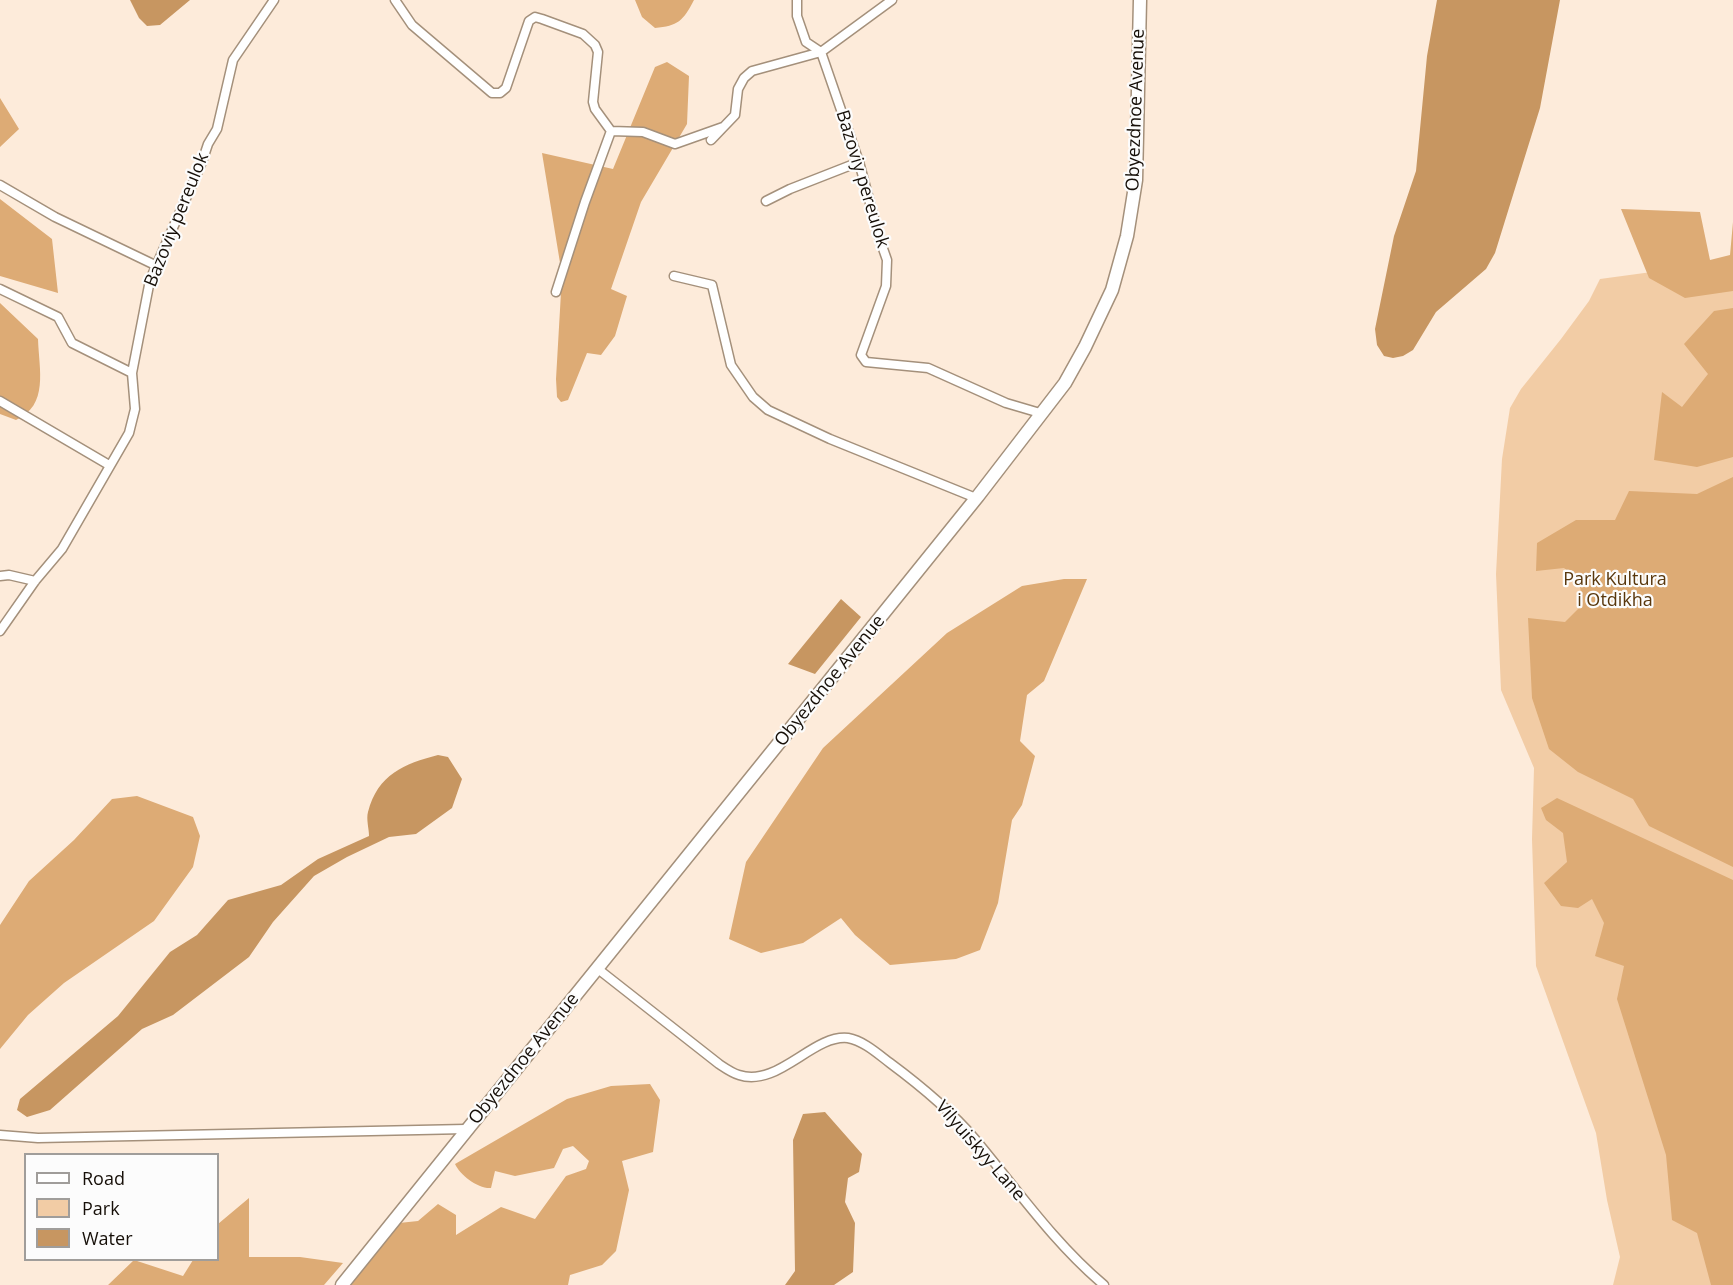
<!DOCTYPE html>
<html>
<head>
<meta charset="utf-8">
<style>
  body { margin:0 }
  #map { position:relative; width:1733px; height:1285px; overflow:hidden; background:#fdebda; font-family:"Open Sans",sans-serif }
  canvas { display:block }
  .legend { position:absolute; left:24px; top:1153px; width:195px; height:108px; box-sizing:border-box; background:#fcfcfc; border:2px solid #a09d9a; margin:0; padding:8px 10px; list-style:none; font-size:18px; color:#160f08 }
  .legend li { display:flex; align-items:center; gap:12px; height:30px }
  .legend b { width:30px; border:2px solid #a09d9a }
</style>
</head>
<body>
<div id="map">
<canvas width="1733" height="1285"></canvas>
<ul class="legend">
<li><b style="height:8px;background:#fff"></b>Road</li>
<li><b style="height:16px;background:#f2cca5"></b>Park</li>
<li><b style="height:16px;background:#c79661"></b>Water</li>
</ul>
</div>
<script>
const context = document.querySelector('canvas').getContext('2d');
context.lineJoin = 'round';
function fill(path, color) {
  context.fillStyle = color;
  context.fill(path, 'evenodd');
}
function stroke(path, color, width, dash) {
  context.strokeStyle = color;
  context.lineWidth = width;
  context.lineCap = dash ? 'butt' : 'round';
  context.setLineDash(dash || []);
  context.stroke(path);
}
function write(font, color, halo, rows, align = 'center') {
  context.font = font + ' "Open Sans",sans-serif';
  context.lineWidth = 4.5;
  context.setLineDash([]);
  context.textBaseline = 'middle';
  context.strokeStyle = halo;
  context.fillStyle = color;
  for (const [text, x, y, turn = 0] of rows) {
    context.save();
    context.translate(x, y);
    context.rotate((+turn || 0) * Math.PI / 180);
    context.textAlign = isNaN(turn) ? turn : align;
    if (halo) context.strokeText(text, 0, 0);
    context.fillText(text, 0, 0);
    context.restore();
  }
}
fill(new Path2D(`
  M1733,261V1285H1613L1620,1257L1607,1200L1596,1133L1536,966L1532,839L1534,768L1501,690L1496,574L1502,459L1510,408L1521,389L1561,339L1589,301L1600,279Z`), '#f2cca5');
fill(new Path2D(`
  M635,0H694C683,21 678,26 655,28L642,17Z
  M667,62L689,76L687,124L641,202L611,289L627,296L615,336L601,355L587,353L568,400L561,402L557,397L556,379L562,275L542,153L613,169L655,67Z
  M0,98L19,129L0,147Z
  M0,199L52,239L58,293L0,276Z
  M1621,209L1700,212L1710,260L1730,255L1733,222V291L1685,298L1649,278Z
  M0,303L38,339C39,370 49,405 16,420L0,414Z
  M1733,308V457L1697,467L1654,460L1662,392L1682,407L1708,374L1684,344L1714,311Z
  M1733,477V867L1649,826L1633,799L1578,772L1549,749L1532,698L1528,618L1565,622L1583,604L1579,581L1564,568L1536,571L1537,543L1576,520H1615L1629,491L1697,494Z
  M1064,579H1087L1044,681L1027,695L1020,741L1035,756L1022,805L1012,820L998,903L980,950L956,959L890,965L855,935L841,918L803,943L761,953L729,939L746,862L823,748L947,633L1022,586Z
  M137,796L193,817L200,836L193,867L154,921L64,983L28,1015L0,1049V925L29,881L74,840L112,799Z
  M1557,798L1733,880V1285H1711L1697,1233L1672,1220L1666,1155L1617,999L1624,966L1595,956L1604,923L1592,899L1578,908L1561,906L1544,883L1567,862L1563,833L1546,820L1541,808Z
  M650,1084L660,1100L653,1152L622,1161L629,1190L616,1251L602,1265L570,1275L568,1285H351L399,1223L418,1221L438,1204L456,1215V1235L501,1207L535,1219L566,1176L586,1169L589,1161L573,1146L563,1149L554,1168L515,1176L495,1171L491,1188C478,1189 460,1175 455,1164L567,1099L611,1086Z
  M249,1198V1257H300L343,1263L324,1285H108L134,1260L183,1276L193,1260H218V1224Z`), '#ddab75');
fill(new Path2D(`
  M130,0H190L160,25L147,26L139,18Z
  M1437,0H1560L1540,108L1495,253L1486,269L1436,312L1413,350L1403,356L1393,358L1384,356L1377,345L1375,329L1394,236L1416,171L1427,56Z
  M841,599L861,617L815,674L788,664Z
  M438,755L448,757L462,779L452,808L416,834L389,837L347,857L314,876L273,922L249,957L173,1015L142,1029L50,1110L27,1117L17,1110L20,1099L118,1016L170,952L197,935L228,900L281,885L318,859L369,836C369,829 366,819 368,812C378,774 404,764 438,755Z
  M825,1112L862,1154L859,1172L848,1178L845,1202L855,1223L853,1272L834,1285H785L795,1271L793,1140L803,1114Z`), '#c79661');
const minor = new Path2D(`
  M395,0L412,25L492,93H500L506,88L529,21L535,17L542,19L583,34L595,45L598,52L593,102L595,109L611,131
  M797,0V16L806,42L821,52L859,162L880,240L887,260L886,286L861,355L866,362L928,368L1006,403L1040,413
  M711,140L735,115L738,89L744,78L752,71L821,52L892,0
  M0,185L55,217L157,266
  M766,201L790,189L859,162
  M674,276L712,285L731,365L753,397L768,410L830,439L976,498
  M0,289L58,317L72,343L132,373
  M556,292L585,202L611,131L643,132L675,144L723,127
  M0,401L109,465
  M0,576L9,575L35,581
  M0,631L35,581L62,549L129,433L135,409L132,373L150,280L202,162L208,144L217,129L233,60L274,0
  M598,969L719,1064C725,1068 732,1073 739,1075C778,1088 813,1034 848,1038C864,1041 878,1054 890,1063C921,1086 950,1110 975,1139C1016,1188 1054,1243 1104,1285
  M0,1135L38,1138L466,1129`);
const secondary = new Path2D(`
  M342,1285L978,496L1065,383L1085,347L1112,290L1127,236L1136,180L1140,0`);
stroke(minor, '#a4907b', 11);
stroke(secondary, '#a4907b', 15);
stroke(minor, '#fff', 8);
stroke(secondary, '#fff', 12);
write('18px', '#160f08', '#fcfcfc', [
  ["Obyezdnoe Avenue",1136,110,-88],
  ["Bazoviy pereulok",862,179,73],
  ["Bazoviy pereulok",177,220,-68],
  ["Obyezdnoe Avenue",830,681,-51],
  ["Obyezdnoe Avenue",524,1059,-51],
  ["Vilyuiskyy Lane",980,1151,49]
]);
write('18px', '#59370c', '#fcfcfc', [
  ["Park Kultura",1615,580],
  ["i Otdikha",1615,601]
]);
</script>
</body>
</html>
